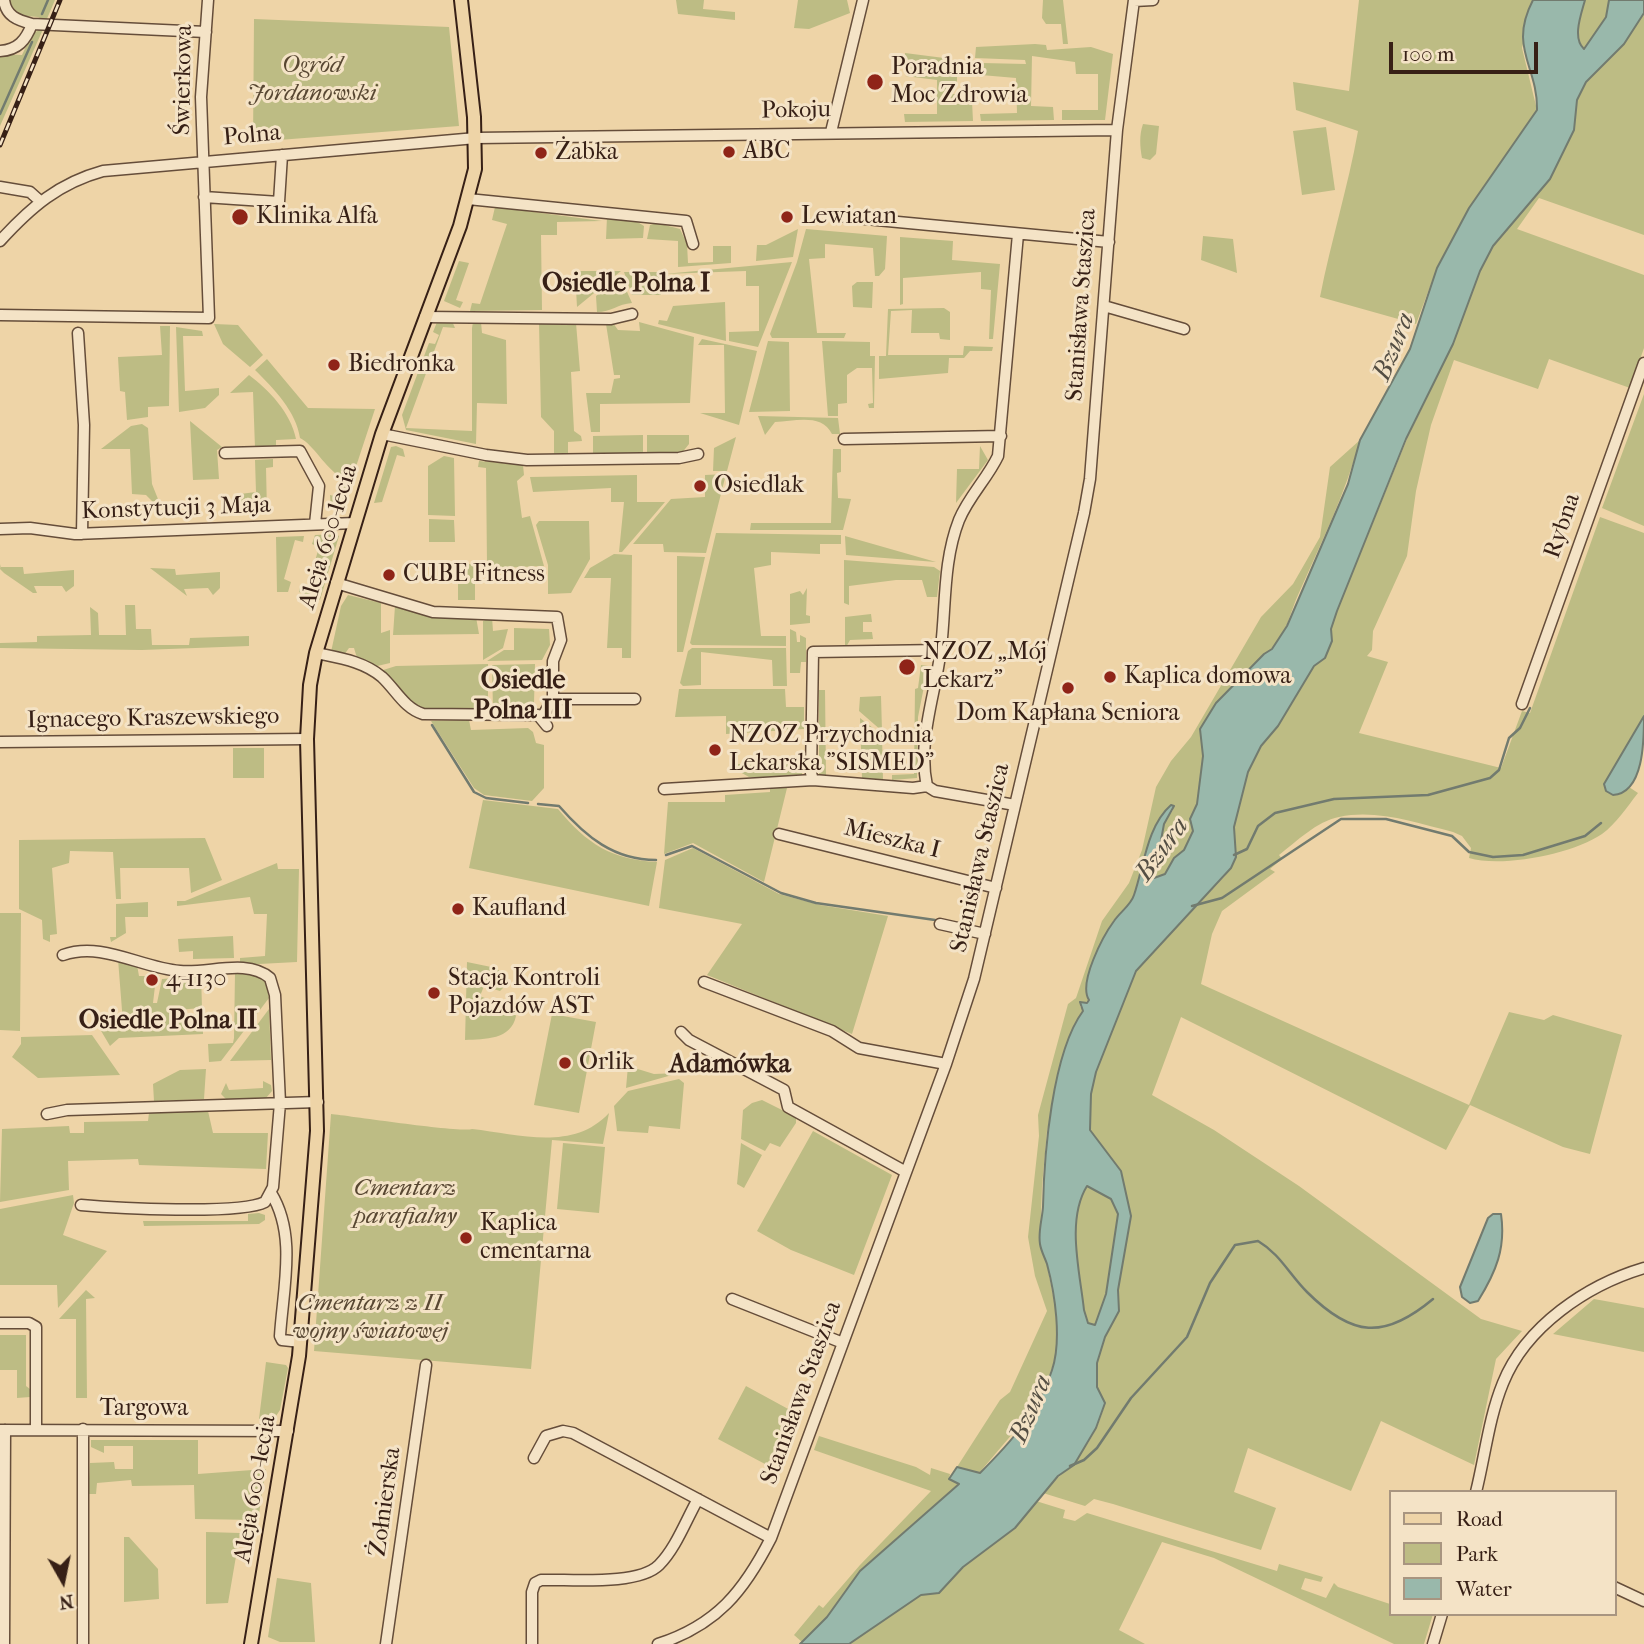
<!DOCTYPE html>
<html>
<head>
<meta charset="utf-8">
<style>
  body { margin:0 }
  #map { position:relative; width:1644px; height:1644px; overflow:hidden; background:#eed4a7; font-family:"IM FELL French Canon",serif }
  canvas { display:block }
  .legend { position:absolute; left:1389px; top:1490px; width:228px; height:126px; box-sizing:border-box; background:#f4e3c6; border:2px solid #a89580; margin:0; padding:9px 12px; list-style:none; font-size:21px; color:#372016 }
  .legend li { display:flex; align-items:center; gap:14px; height:35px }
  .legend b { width:35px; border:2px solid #a89580 }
  .north { position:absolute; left:28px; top:1546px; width:70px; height:70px; -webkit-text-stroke:5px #f4e3c6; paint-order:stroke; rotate:171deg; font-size:19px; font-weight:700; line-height:28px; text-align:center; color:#372016 }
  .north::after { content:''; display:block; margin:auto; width:24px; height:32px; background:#372016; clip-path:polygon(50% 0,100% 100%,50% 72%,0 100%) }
  .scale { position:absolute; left:1389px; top:42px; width:149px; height:32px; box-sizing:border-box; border:4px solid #372016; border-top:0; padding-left:9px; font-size:21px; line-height:24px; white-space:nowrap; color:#372016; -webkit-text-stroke:5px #f4e3c6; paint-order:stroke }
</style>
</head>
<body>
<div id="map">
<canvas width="1644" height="1644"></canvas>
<ul class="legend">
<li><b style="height:9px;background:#eed4a7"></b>Road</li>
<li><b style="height:19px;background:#bdbc84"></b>Park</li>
<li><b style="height:19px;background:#99b8ab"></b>Water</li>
</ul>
<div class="north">N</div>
<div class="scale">100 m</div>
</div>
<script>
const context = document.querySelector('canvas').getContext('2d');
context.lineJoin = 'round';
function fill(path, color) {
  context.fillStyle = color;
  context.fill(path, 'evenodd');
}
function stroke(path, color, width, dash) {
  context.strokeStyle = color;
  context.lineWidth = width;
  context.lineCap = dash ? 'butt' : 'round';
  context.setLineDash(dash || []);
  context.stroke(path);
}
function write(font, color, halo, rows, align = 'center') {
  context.font = font + ' "IM FELL French Canon",serif';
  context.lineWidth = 6;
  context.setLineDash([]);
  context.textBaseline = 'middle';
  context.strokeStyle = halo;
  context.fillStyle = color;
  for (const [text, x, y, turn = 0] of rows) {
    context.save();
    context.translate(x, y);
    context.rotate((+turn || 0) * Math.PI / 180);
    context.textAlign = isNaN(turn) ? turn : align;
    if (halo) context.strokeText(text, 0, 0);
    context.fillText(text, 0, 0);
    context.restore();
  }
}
fill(new Path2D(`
  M10,0H55L46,21L38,17L15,15L9,6Z
  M676,0H704L703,9L735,12V20L678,14Z
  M798,0H847L850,13L809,29L794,28Z
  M1043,0H1063L1068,44H1063L1061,24H1046L1042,18Z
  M1359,0H1533L1522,48L1537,110L1469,208L1437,268L1416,324L1320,297C1331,241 1348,187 1358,131L1296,110L1293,82L1349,91Z
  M1585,0H1609L1606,17L1584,50C1572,38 1581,15 1585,0Z
  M1644,13V235L1539,198L1517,229L1644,275V348L1630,388L1549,359L1538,389L1454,360L1431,425L1416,491L1407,556L1373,631L1372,650L1367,656L1388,662L1359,733L1501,768L1522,711L1530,713L1600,517L1644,533V716L1604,784L1623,792L1629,787L1638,793C1627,807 1616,824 1602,834C1573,854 1502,868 1469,858L1471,848L1462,836L1453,832C1416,823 1377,809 1339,817C1317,821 1296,842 1279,855L1282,859L1270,869L1275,872L1222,911L1212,934L1201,984L1469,1105L1509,1012L1544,1020L1553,1015L1622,1035L1590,1154L1563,1147L1470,1105L1446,1150L1181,1017L1152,1095L1214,1130L1299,1186L1481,1319L1522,1331L1496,1359L1474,1465L1381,1421L1351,1491L1248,1448L1234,1492L1276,1508L1261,1550L1113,1504L1094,1499L1085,1506L1043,1493C1072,1463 1094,1447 1105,1403L1097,1387V1363L1105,1337L1119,1311L1118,1290L1131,1216L1100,1144L1090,1130L1091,1094L1096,1072L1136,971L1225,876L1236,857L1234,827L1248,772L1261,746L1278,726L1314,666L1325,658L1332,641L1331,629L1337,611L1407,439L1453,344L1480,271L1493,246L1550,179L1574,130L1577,100L1586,82L1624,44Z
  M254,19L449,27L459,126L253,142Z
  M44,27L0,126V54L22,55L32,34Z
  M1035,44L1046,45L1047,50L1091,47L1113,54L1105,120H1062V110H1098V74H1076L1075,62L1032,56L1031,106L1053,107L1054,120L981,121L980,114L1017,113L1016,78L981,75L982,63L1026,64L1025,60L975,58L976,47Z
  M905,53L952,59V71L905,73Z
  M905,76H957V82L950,81L949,94H956V100L972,101L973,121L905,122L904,114H937V80Z
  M1143,124L1159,126L1156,154L1150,160L1142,158C1140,147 1139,135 1143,124Z
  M1326,127L1335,190L1302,195L1293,131Z
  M495,207L602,221L557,222V235H541L542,310L470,311L472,303L480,304L507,224L492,220Z
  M607,217L636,221L644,226L643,238L606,239Z
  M657,223L680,229L687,244L688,263L713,262V246H731V263L678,267V241L647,239L650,225Z
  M798,229L793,257L756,261L757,245H766Z
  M806,229L887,236L885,269L879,276H875L873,248L825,244V258L809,259L817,333H846L844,338H772L770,334L797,262Z
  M1203,236L1233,239L1237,273L1201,260Z
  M900,237L953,241L952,260L1000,264L993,339H989L991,290L981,289V272L903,278V304L900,305Z
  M459,261L469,263L456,300L463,302L460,308L444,301Z
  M792,262L758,347L729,341V332L759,331V286H746V271L664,274Z
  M575,271H621L577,307Z
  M624,272H660L661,295H632Z
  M620,276L632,303C618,304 611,312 597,312L596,296Z
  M857,282H873L872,308L853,307L852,286Z
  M725,302L726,341L658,324L659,320L667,321L673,306Z
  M944,308L950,312V340L940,339L939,333H911L912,310L891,311L888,355H963L964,346L993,347L992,351H970L964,358H949L948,373L879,379V356H886L888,309Z
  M441,320L452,321L455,328L443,327L406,428L472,431V328L473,322H481L482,333L506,340L507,404L477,403L476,444L406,430L402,415L429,343L435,344L439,335L433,332L437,322Z
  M639,322L694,337L690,403L600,404V432H591L586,393H611L614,379L620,378V375H614L606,324L613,323L618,330L640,331Z
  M539,323H576L580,371L571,372L574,431L581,436L582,441L568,442V453L554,455V431L541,417Z
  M214,324L238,325L263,355L250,367L223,344Z
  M160,326H170L169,406L148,407V417L127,420L125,392L120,391L118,357L162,355Z
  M176,327L202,331L203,336H183L185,391L219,388V395L205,408L179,412Z
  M702,339L757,351L739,425L700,413H725L724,345H698Z
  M768,341L789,342L790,411L749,412Z
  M822,341L870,342V356H875L874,408H869L868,404L873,403L872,368H857L847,375V403L838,404V416H828Z
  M267,359L308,408L375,409L343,506L331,507L330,495L334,496L342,478C324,467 314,445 300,438C296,411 274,389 255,370Z
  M249,375C269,390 291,413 296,439L276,440V447L255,448L253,392L230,393Z
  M1644,394V526L1602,508Z
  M758,416L838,418L840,434H832C822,413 795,421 775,422L765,435Z
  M190,421L222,447L217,450L219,479L193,480Z
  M142,424L148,428L152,484L158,499L153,502L146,495L132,494L130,449H101L131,426Z
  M643,435V454H593V436Z
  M647,435H689V444L681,454H647Z
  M736,437L727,471H713L714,448Z
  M1360,440C1345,495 1321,543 1298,595C1289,615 1285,643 1264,654L1216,703L1204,744L1197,804L1190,819L1193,831L1184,850L1174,858L1165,874L1153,878L1164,824L1173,810L1171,805C1147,825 1144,866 1134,895C1131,904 1120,912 1114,920C1103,936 1079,982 1089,1000L1080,1006L1083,1011L1063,1058L1047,1131L1042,1186L1040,1246L1047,1265L1056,1311V1357L1035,1413L1025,1419L979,1473L957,1467L1000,1400L1010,1392L1047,1311L1035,1276L1028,1237L1039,1136L1038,1115L1068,1004L1076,998L1102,921L1129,883L1142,850L1156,787L1171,761L1191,737L1261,617L1293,584L1320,537L1330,467Z
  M396,446L403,449L405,457L397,455L382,502L374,503L391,447Z
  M980,446L988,460L956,503L957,469H979Z
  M833,449H841V472L837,473L838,498L851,499L843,530H750L751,523H831Z
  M444,456L454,458L455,516L428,515V466Z
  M273,459V467L266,468L267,512L240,513V494L256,492L255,460Z
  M479,461L523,465L524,475L517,481L522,518L530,516L544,566L475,569V600H458V564H487L486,468L478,467Z
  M726,474L706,553L664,552L663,544H633L671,499L705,497V475Z
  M637,475V502H665L622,552H619L624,502H611V488L533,492L530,477Z
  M429,519L454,520L455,542H429Z
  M539,521H589L590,559L571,593L548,594V565L536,525Z
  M716,533L841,535V544H820V554L771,552V565L754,568L761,636H786V646L692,645L690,643Z
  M336,534L339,536L320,600L299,592L301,584L308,586L319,547L312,544L315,535Z
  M304,536L303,542L295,540L284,579L291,582L288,592H277L276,537Z
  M845,536L936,562L846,555Z
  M614,554L632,555L631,658H622V648H607L611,578H584L590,568Z
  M677,556L705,557L683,652H677Z
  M844,560L934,567L940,571L937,597H927L922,580H896L849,586V605L844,603Z
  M1,564V567H23L24,574L74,570V586L66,592L62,586H34L37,593H33L4,573L0,569Z
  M150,568L175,569L176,575L220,572V588L213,595L208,588L184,589L187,596Z
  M807,588L806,615L810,616V623L790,625V594L800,591L803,595Z
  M348,595L381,603V633L390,630V663L373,667L357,658L354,648H349L344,655L331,652L341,606Z
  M125,605H135L136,629H151L152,645H189L190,638L249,636V646L142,650L0,648V643L37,642V636L91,635L90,607L98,613L99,635H126Z
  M395,606L429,615L476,617L479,634L393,635Z
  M871,614L872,622H863V632H872L873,639L850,640L845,649V617Z
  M492,617L493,631L508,629L503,648L483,660V621Z
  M514,628L549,629L550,645L542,660L487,661L504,650H514Z
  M790,629L796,632L797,642H800V635L806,638V662H801L800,673H790Z
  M692,648H786L787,686H773L772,660L701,652V685L683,686L680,683L688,651Z
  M488,664V712L440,713L416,708L380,671L396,666Z
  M535,664L534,703L527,709L493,710L492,665Z
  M921,665L928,666L918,717L917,778L892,780V775L914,774L915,689L918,688Z
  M679,689H785L786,707H804V729L726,734V716L675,717Z
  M819,690H825L826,776L819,775Z
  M881,696L882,731L859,711L860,697Z
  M860,718L882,735L883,780L862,778Z
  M469,720L471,730L528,728L533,732L536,743L544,745V788L532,801L484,795L474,788L431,721Z
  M233,748H264V778H233Z
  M802,761V778L749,777L740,772L738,764Z
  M788,784L764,882L693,843L664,854L668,802H725V795L770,792V786Z
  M483,800L558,809C587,844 612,860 657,862L649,906L469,868Z
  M205,838L222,880L191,893L189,868H120L121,899H116L113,852L70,851L69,863L52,868L57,934L50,935V942L43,939L42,920L19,909V840Z
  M693,848L779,894L820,905L888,916L852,1034L707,975L742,924L659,908L665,860Z
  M277,863L278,869H299L297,962L240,965V958L265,956L267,914H254L250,897L177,906V901H185Z
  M148,902V917H125L126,933L111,942L110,937H116V904Z
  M0,913H21L20,1031L0,1030Z
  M233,936L234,958L193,959V951L179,952L178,939Z
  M118,959L137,965L139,976H148V986H155L153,1003H157L162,979L175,978L176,975L201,974L202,1008L176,1010V1016L203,1014V1034L119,1038L110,1046L97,1024L123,1023Z
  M467,962L496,968L506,977L504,987L500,991L484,986L480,996L487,999L484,1006L495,1010L497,1004L513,1011L516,1016C511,1040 485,1039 465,1040Z
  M235,973H258L266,980L269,998L221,1061L209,1062L208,1044L233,1043L234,1038Z
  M269,1009L271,1060L230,1061Z
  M552,1014L596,1022L579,1113L534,1105Z
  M92,1035L120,1075L38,1078L12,1057L21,1044V1037Z
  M628,1066L654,1074L679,1073L626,1088Z
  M206,1069L204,1099L154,1101L153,1084L180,1070Z
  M679,1079L684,1083L680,1129L649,1126L648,1133L617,1131L614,1106L628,1091Z
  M263,1081L271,1085L272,1091L266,1098L227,1100L221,1094L226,1083L229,1090L263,1088Z
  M762,1100L796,1117V1123L780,1147L770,1143L765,1151L741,1139L743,1110L752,1103Z
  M208,1111L213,1133H268L266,1169L139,1165L138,1159L68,1161L69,1190L0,1202L2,1129L69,1126L70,1133H84V1122L148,1121L149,1113Z
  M609,1113L603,1144L552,1140L531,1369L314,1351L331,1114C351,1116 462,1133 472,1129C518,1134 573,1152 609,1113Z
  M813,1131L892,1175L854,1275L791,1250L757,1231Z
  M563,1143L605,1147L599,1213L557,1209Z
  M741,1143L762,1155L744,1188L737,1184Z
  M1087,1186L1111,1199L1118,1213L1106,1294L1095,1325L1089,1324L1084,1310C1080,1272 1066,1220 1087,1186Z
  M73,1195L74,1203L63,1235L107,1251L58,1308L57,1285H0V1209Z
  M259,1213L265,1215V1220L259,1224L144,1226L143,1221H248V1214Z
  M86,1290L95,1298L86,1299L87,1398H76V1319H59Z
  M1594,1299L1644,1308V1352L1553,1334Z
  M0,1335H26V1386L30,1389V1397L17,1398V1370H0Z
  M266,1362L286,1365L288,1368L280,1410L274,1419H259Z
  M746,1386L801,1416L780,1472L718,1439Z
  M819,1436L916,1467L930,1475L931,1468L950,1474L949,1479L959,1484L860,1571L827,1617L802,1642L794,1635L819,1605L823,1608L860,1565L931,1491L814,1450Z
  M91,1440H198V1474L266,1469L258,1520L195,1519L194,1485L132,1486L131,1480L97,1483L96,1494H88L90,1463L114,1462L115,1469H133V1446H104V1453L91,1447Z
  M1036,1501L1065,1510L1063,1518L1075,1521L1087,1513L1277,1571L1279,1564L1323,1577L1321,1582L1305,1578L1301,1589L1326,1598L1334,1583L1338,1587L1390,1604V1614H1433L1424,1644H1394L1214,1558L1162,1542L1119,1630L1145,1644H849L921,1595L939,1593L963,1567L1015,1528Z
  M206,1532L240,1533L228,1603L206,1604Z
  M124,1537H129L158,1569L159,1599L124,1602Z
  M277,1578L311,1583L315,1642H280L268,1637Z`), '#bdbc84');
const water = new Path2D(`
  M1533,0H1585C1581,15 1572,38 1584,49L1606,17L1609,0H1644V13L1624,44L1586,82L1577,100L1574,130L1550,179L1493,246L1480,271L1453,344L1406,439L1337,611L1331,629L1332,641L1325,658L1314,666L1278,726L1261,746L1248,772L1234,827L1236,857L1231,868L1136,971L1096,1072L1091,1094L1090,1130L1121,1171L1131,1216L1118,1290L1119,1311L1105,1337L1097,1363V1387L1105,1403L1096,1428L1074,1465L1058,1476L1015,1528L963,1567L939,1593L921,1595L849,1644H800L827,1617L860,1571L959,1484L949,1479L957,1467L980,1473C1010,1443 1040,1410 1052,1370C1062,1340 1055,1294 1047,1264C1045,1258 1041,1251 1040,1244C1038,1232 1042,1220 1043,1207C1044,1155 1052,1053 1083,1011L1080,1002L1087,1003L1089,1000C1078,983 1103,936 1114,921C1120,912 1131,905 1134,895C1144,866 1147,826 1171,805L1174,806L1164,824L1154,878L1165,874L1174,858L1184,850L1193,831L1190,819L1197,804L1203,756L1200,729L1216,703L1264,654L1272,649L1287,626L1348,484L1360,440L1410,349L1437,268L1469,208L1537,110C1538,66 1508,48 1533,0ZM1087,1186L1111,1199L1118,1214L1106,1294L1095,1325L1088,1323L1084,1310C1080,1272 1066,1220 1087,1186Z
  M1644,716C1644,740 1644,793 1613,795L1606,791L1604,784Z
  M1493,1214H1501C1506,1248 1496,1272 1478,1301L1470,1303L1462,1297L1460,1287L1488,1218Z`);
fill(water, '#99b8ab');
stroke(water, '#727b6f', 2);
stroke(new Path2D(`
  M42,14L48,0
  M0,114L32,42
  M432,725L474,792L486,798L528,803
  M538,804L559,806C586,837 614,860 656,860
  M666,855L692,846L781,893L816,903L935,920
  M1234,855L1247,849L1258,826L1275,813L1334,799L1428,795L1490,778L1499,770L1509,738L1520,728L1530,708
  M1192,906L1222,898L1341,819H1386L1452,836L1469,852L1493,857L1523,855L1585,836L1601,823
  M1070,1466L1084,1460L1097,1448L1131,1398L1187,1337L1210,1283L1235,1245L1258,1241C1280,1254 1289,1274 1307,1292C1352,1337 1384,1340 1433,1299`), '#727b6f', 2.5);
const minor = new Path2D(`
  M4,0C6,16 17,20 32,24L206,32
  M1134,1L1153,0
  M0,51C18,50 26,40 32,24
  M831,132L863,0
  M0,187L30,192L40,201
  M204,197L279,202L282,155
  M468,199L686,221L693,244
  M845,217L1109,242
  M0,241C31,207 59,183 103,171L476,138L1117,130
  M1104,306L1184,329
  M0,315L209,318L201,97L208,0
  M425,317L611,319L632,314
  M78,333L84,425L82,534
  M382,434L486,455L527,460L679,458L698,454
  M844,439L1001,436
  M225,453L300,451L319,486L315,524
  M0,529L30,528L75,534L355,523
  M336,583L433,612L557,617L561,640L553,661V699
  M316,653C339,658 363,661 382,677C396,690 404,708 423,714L538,715L547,726
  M1522,704L1644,363
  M542,717L553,699H635
  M0,742L307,739
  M813,780L811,773L813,652L941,650
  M664,789L813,780L913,788L927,786
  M1015,805L935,791L927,786C917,739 936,694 941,648C946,605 943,561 959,520C969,496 987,479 998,456L1018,234
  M779,834L996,888
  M940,924L985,934
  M63,955C102,941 141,968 180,971C208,974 247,958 270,978L275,995L280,1103L273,1187L265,1202C240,1215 114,1208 81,1205
  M704,982L832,1031L859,1048L946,1064
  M681,1032L689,1040L784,1090L788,1107L906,1172
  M47,1114L67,1110L318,1102
  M271,1193C297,1235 283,1288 280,1336L282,1340L301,1342
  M732,1299L843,1343
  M0,1323H29L36,1327V1430
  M0,1430L288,1431
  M534,1458L546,1436L563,1431L573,1433L771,1538
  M1476,1492C1485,1456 1489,1417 1503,1383C1526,1326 1587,1285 1644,1268
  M1614,1587L1644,1601
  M4,1644L5,1430
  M83,1644V1429
  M386,1644L426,1365
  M532,1644V1592L535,1583L541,1580C570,1579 638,1586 659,1565C676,1548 686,1520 698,1499
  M658,1644C717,1625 744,1591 771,1538L946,1064L974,979L1084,513L1090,479L1117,130L1134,0
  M1433,1644L1442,1614`);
const major = new Path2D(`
  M251,1644L299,1356L317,1131L307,739L310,685L316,653L382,434L460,226L475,169L474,117L461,0`);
stroke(minor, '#654d3a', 13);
stroke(major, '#372016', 16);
stroke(minor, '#f4e3c6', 10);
stroke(major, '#eed4a7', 12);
const rail = new Path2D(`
  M0,145L60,0`);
stroke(rail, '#372016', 5);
stroke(rail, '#f4e3c6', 2.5, [8]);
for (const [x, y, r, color] of [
  [875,82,9,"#8f2418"],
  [729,152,7,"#8f2418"],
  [541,153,7,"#8f2418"],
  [240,217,9,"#8f2418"],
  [787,217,7,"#8f2418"],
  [334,365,7,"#8f2418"],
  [700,486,7,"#8f2418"],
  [389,575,7,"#8f2418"],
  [907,667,9,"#8f2418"],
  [1110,677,7,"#8f2418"],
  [1068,688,7,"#8f2418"],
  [715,750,7,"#8f2418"],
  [458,909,7,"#8f2418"],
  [152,980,7,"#8f2418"],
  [434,993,7,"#8f2418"],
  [565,1063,7,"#8f2418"],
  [466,1238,7,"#8f2418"]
]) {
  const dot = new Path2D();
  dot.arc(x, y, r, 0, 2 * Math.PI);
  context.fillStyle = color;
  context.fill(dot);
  stroke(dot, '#f4e3c6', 2.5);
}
write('italic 24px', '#584732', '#f4e3c6', [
  ["Ogród",312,66],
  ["Jordanowski",312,94],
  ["Cmentarz",405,1189],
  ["parafialny",405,1217],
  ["Cmentarz z II",370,1304],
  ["wojny światowej",370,1332]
]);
write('24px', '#372016', '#f4e3c6', [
  ["Poradnia",891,68],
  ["Moc Zdrowia",891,96],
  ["ABC",743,152],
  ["Żabka",555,153],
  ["Klinika Alfa",256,217],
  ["Lewiatan",801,217],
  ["Biedronka",348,365],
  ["Osiedlak",714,486],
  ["CUBE Fitness",403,575],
  ["NZOZ „Mój",923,653],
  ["Lekarz”",923,681],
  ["Kaplica domowa",1124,677],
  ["Dom Kapłana Seniora",1068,714,"center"],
  ["NZOZ Przychodnia",729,736],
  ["Lekarska \"SISMED\"",729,764],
  ["Kaufland",472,909],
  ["Stacja Kontroli",448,979],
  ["Pojazdów AST",448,1007],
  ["4-1130",166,980],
  ["Orlik",579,1063],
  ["Kaplica",480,1224],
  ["cmentarna",480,1252]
], 'left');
write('24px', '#372016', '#f4e3c6', [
  ["Świerkowa",184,80,-89],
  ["Pokoju",796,111,-1],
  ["Polna",252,136,-5],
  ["Stanisława Staszica",1082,305,-86],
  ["Konstytucji 3 Maja",176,509,-2],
  ["Rybna",1563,526,-71],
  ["Aleja 600-lecia",329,537,-73],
  ["Ignacego Kraszewskiego",153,719,-1],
  ["Mieszka I",892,840,14],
  ["Stanisława Staszica",981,858,-77],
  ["Stanisława Staszica",802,1393,-70],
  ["Targowa",144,1409],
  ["Aleja 600-lecia",256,1489,-80],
  ["Żołnierska",386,1502,-82]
]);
write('bold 26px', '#372016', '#f4e3c6', [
  ["Osiedle Polna I",626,285],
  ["Osiedle",523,682],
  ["Polna III",523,712],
  ["Osiedle Polna II",168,1022],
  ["Adamówka",730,1066]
]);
write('italic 26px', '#544e43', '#f4e3c6', [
  ["Bzura",1395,347,-68],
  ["Bzura",1163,850,-54],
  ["Bzura",1032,1409,-67]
]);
</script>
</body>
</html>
